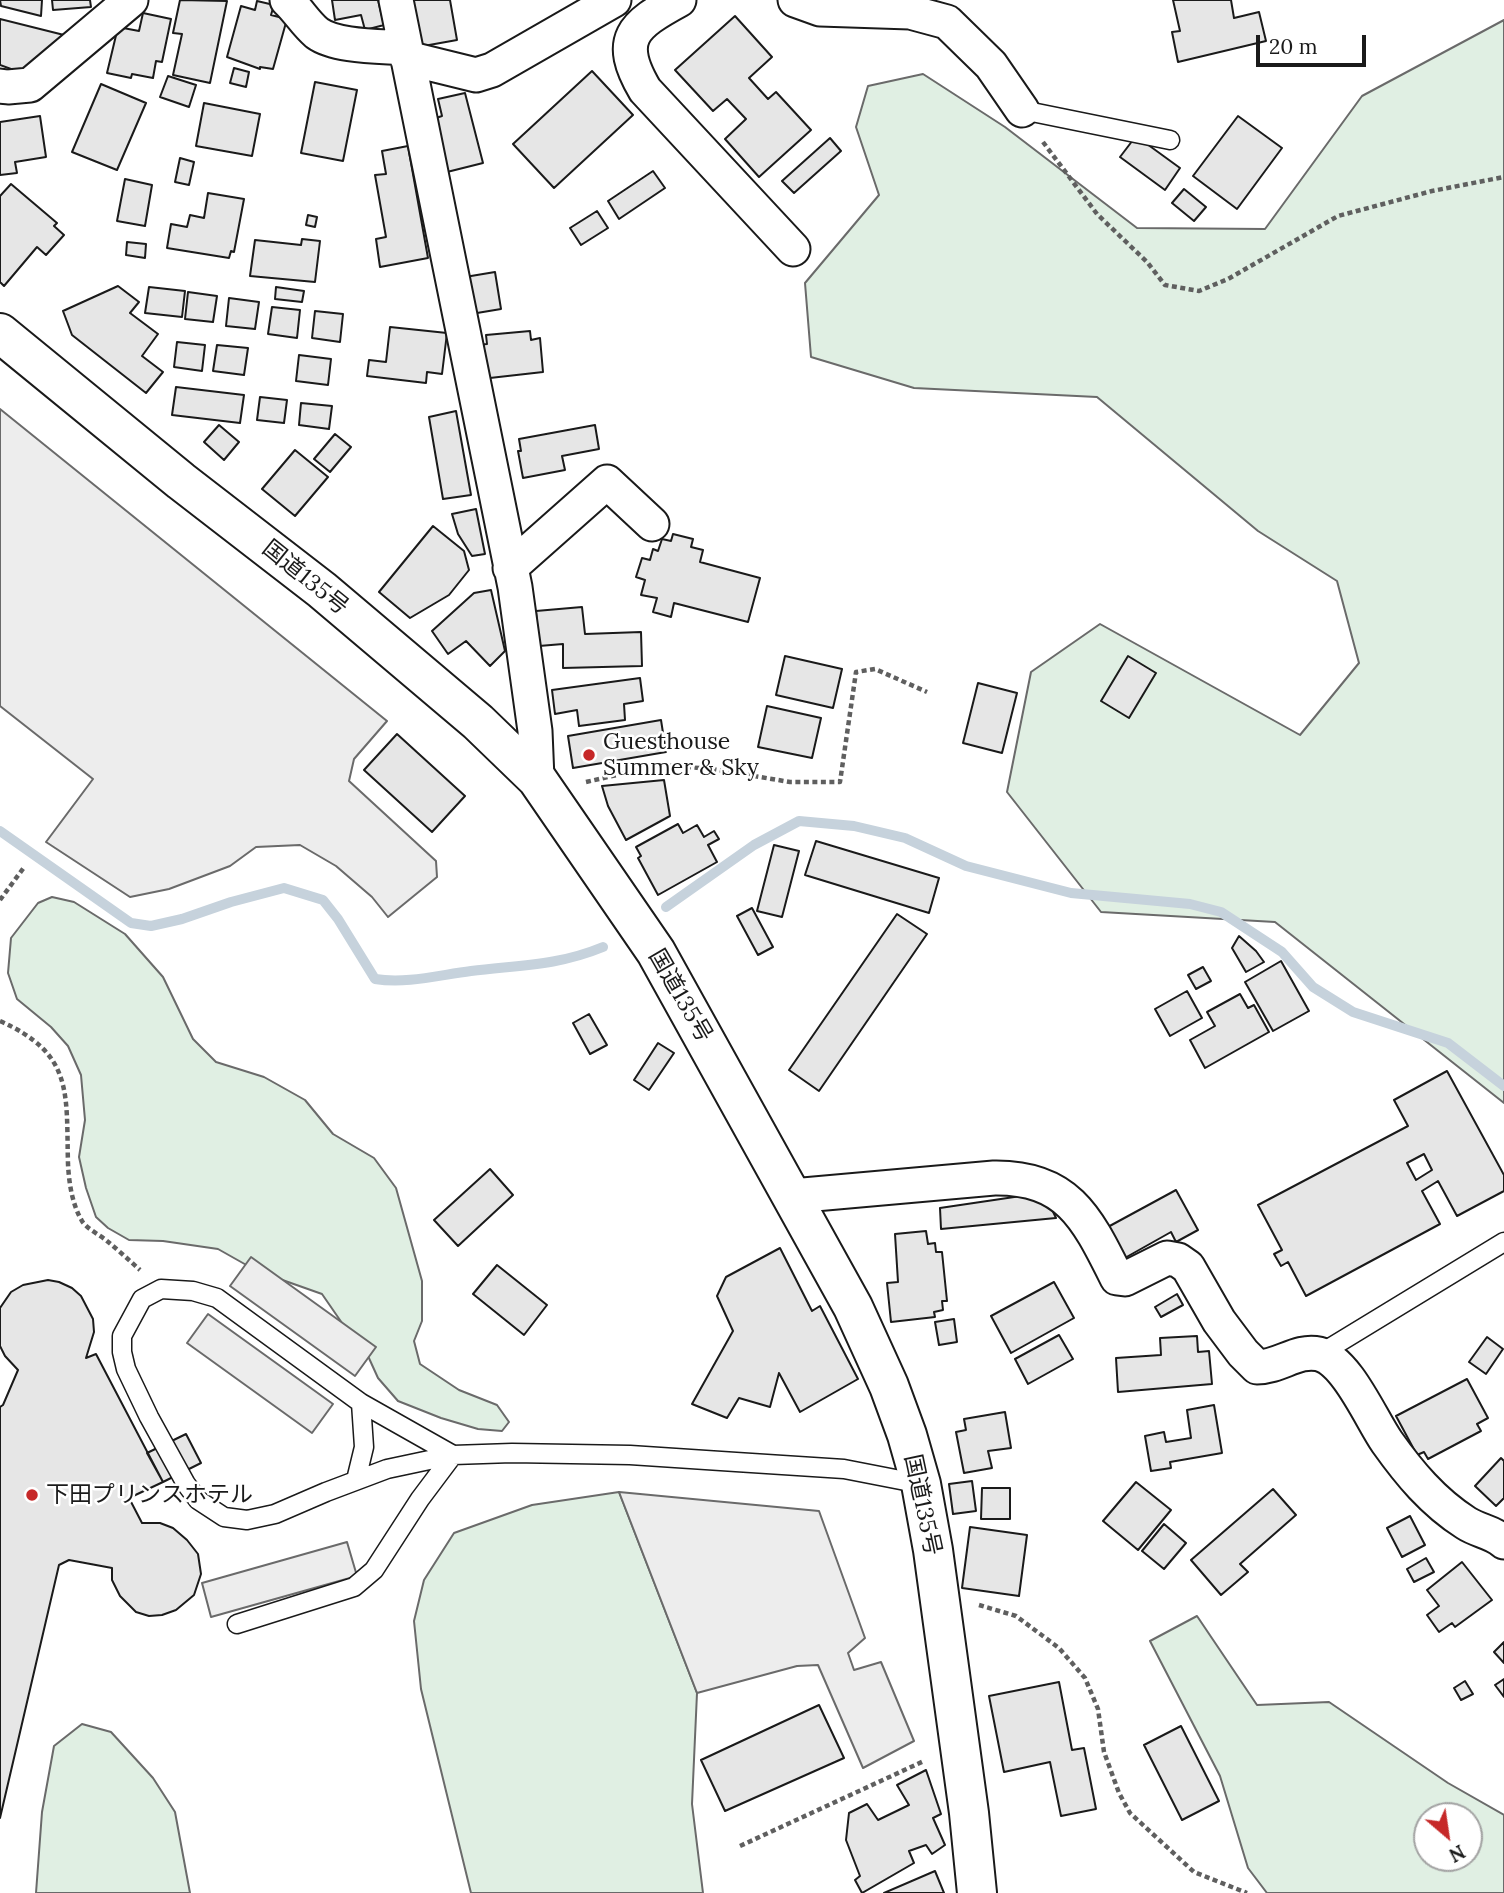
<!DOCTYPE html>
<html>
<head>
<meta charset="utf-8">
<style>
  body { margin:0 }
  #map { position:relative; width:1504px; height:1893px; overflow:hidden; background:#fff; font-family:Lora,serif }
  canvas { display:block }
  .north { position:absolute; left:1413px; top:1802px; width:70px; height:70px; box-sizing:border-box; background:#fff; border:2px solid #a3a3a3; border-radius:50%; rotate:151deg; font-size:19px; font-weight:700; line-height:28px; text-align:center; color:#1a1a1a }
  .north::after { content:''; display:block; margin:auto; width:24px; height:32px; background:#c62828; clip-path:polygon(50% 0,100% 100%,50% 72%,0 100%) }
  .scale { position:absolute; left:1256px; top:35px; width:110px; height:32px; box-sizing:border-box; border:4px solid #1a1a1a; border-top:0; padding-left:9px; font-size:21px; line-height:24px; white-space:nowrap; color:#1a1a1a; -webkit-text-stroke:5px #fff; paint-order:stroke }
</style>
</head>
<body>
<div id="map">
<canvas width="1504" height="1893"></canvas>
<div class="north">N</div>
<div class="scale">20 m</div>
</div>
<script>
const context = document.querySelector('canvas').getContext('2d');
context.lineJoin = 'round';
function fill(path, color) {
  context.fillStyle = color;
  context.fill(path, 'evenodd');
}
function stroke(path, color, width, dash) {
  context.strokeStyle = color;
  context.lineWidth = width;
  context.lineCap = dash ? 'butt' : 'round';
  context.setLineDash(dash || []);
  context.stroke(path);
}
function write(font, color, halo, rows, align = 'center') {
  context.font = font + ' Lora,"Noto Sans JP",serif';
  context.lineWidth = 5;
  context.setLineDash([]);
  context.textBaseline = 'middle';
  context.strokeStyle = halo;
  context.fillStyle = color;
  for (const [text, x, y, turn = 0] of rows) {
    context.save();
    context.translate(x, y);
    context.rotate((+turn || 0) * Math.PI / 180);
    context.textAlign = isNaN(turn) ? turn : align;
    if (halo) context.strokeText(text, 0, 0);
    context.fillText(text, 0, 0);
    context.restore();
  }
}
const green = new Path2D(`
  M1504,20V1103L1275,922L1101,912L1007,792L1031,672L1100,624L1300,735L1359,663L1337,581L1258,531L1097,397L914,388L811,357L805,283L879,195L856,127L868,86L923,74L1005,127L1137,228L1265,229L1362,96Z
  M52,897L74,902L125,934L163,977L193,1039L216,1062L264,1077L305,1100L333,1134L374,1158L396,1188L422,1281V1321L414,1341L420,1364L459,1390L497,1405L509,1422L502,1431L478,1429L441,1418L398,1401L378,1378L363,1345L342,1323L322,1294L257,1271L218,1249L163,1241L129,1240L108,1228L96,1217L86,1188L79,1157L85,1120L81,1075L68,1046L51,1027L17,999L8,973L11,938L38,903Z
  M619,1492L697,1693L692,1804L703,1893H471L421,1689L414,1621L424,1580L454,1533L532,1505Z
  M1197,1616L1257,1705L1329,1702L1448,1783L1504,1815V1893H1267L1248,1868L1220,1776L1150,1641ZM1427,1816H1469V1858H1427Z
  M82,1724L111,1732L153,1778L175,1812L190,1893H36L42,1812L54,1746Z`);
fill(green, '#e0efe3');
stroke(green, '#6a6a6a', 2);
const parking = new Path2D(`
  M0,409L387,721L354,759L349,781L436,861L437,877L388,917L372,897L336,866L300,845L256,847L230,866L169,889L130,897L46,842L93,779L0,706Z
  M251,1257L376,1347L355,1376L230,1286Z
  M208,1314L333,1404L312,1433L187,1343Z
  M619,1492L819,1511L865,1638L848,1653L854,1670L881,1662L914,1741L863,1768L818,1665L797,1666L697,1693Z
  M347,1542L357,1576L211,1617L202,1583Z`);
fill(parking, '#ededed');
stroke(parking, '#6a6a6a', 2);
stroke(new Path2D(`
  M0,831L131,923L151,926L182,919L231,902L284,888L323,900L338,919L375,979C407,984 439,975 471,971C519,965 557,966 603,947
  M666,907L754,845L799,821L854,826L905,838L966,866L1071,893L1190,904L1221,912L1282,952L1313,987L1353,1012L1448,1043L1504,1086`), '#c6d2dc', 10);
const building = new Path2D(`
  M0,0H42L41,16L1,6Z
  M52,0H90L91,7L53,10Z
  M180,0L227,1L210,83L173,75L182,34L173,33Z
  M332,0H378L384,25L365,30L361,15L335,20Z
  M409,0H450L457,40L418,47Z
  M1173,0H1231L1234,18L1259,12L1266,41L1178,62L1172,32L1180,31Z
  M257,1L274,5L271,15L287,19L273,69L260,67V69L227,57L241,6L255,10Z
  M143,13L171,19L162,62L156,61L153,78L132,74L131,78L107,73L118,27L139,31Z
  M735,16L772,57L749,78L768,99L776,92L811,130L759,177L725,139L746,119L727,99L713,111L675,70Z
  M0,19L68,36L22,73L0,65Z
  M234,68L249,72L246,87L230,83Z
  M592,71L633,115L554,188L513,144Z
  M168,76L196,85L189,107L160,97Z
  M315,82L357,90L343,161L301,153Z
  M101,84L146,103L117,170L72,152Z
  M465,93L483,163L447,172L433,119L442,116L438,99Z
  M204,103L260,114L252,156L196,146Z
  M40,116L46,157L15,162L17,173L0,175V122Z
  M1238,116L1282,148L1237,209L1193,176Z
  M1136,136L1180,168L1165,190L1120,157Z
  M830,138L841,151L794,193L782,181Z
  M408,146L428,258L380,267L376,239L386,237L375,175L386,174L382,151Z
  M180,158L194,162L189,185L175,182Z
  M653,171L665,188L619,219L608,201Z
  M125,179L152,185L145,226L117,221Z
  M11,184L57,223L54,226L64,235L46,255L37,247L4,286L0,282V196Z
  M1184,189L1206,207L1194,221L1172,203Z
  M208,193L244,199L234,252L231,251L229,258L167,248L171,224L187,227L190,215L204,218Z
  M597,211L608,228L581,245L570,228Z
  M308,215L317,217L315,227L306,225Z
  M302,239L320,241L315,282L250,276L255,240L301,245Z
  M127,242L146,244L145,258L126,255Z
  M495,272L501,309L471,314L465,277Z
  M118,286L139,302L130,313L158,334L142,356L163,372L146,393L72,335L63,311Z
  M149,287L185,291L182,317L145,313Z
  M276,287L304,291L302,302L275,299Z
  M188,292L217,296L213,322L185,319Z
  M229,298L259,302L255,329L226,326Z
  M272,307L300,310L297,338L268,334Z
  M315,311L343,314L340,342L312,338Z
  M390,327L447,333L442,374L427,372L426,383L367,376L369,360L386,362Z
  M530,331L531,340L540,338L543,372L481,379L477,345L487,344L486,335Z
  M177,342L205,345L202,371L174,367Z
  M217,345L248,348L244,375L213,371Z
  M299,355L331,359L328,385L296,381Z
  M176,387L244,395L240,423L172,415Z
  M260,397L287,400L284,423L257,420Z
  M301,403L332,406L329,429L299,425Z
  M456,411L471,495L443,499L429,417Z
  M219,425L239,442L224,460L204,442Z
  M595,425L599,449L562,456L565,470L523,478L518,451H521L519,439Z
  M335,434L351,447L330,472L314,459Z
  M295,450L328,477L295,516L262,489Z
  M476,509L485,554L472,556L458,534L452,514Z
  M433,526L464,551L469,570L449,595L410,618L379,592Z
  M673,534L693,539L691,547L703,550L700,562L760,578L748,622L674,603L671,617L653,612L657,598L641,595L645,580L636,577L642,558L650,560L653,549L658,551L662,539L671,541Z
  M491,590L505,651L490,666L466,641L448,654L432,631L474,593Z
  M582,607L585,634L641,632L642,666L563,668V644L539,646L536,611Z
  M785,656L842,669L833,708L776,695Z
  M1128,656L1156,673L1129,718L1101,701Z
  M640,678L643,701L624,704L625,720L579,726L577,710L555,714L552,690Z
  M978,683L1017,693L1002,753L963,743Z
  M767,706L821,718L812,758L758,747Z
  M661,720L666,752L573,768L568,736Z
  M397,734L465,796L432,832L364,770Z
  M664,780L670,816L626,840L608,806L602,786Z
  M678,824L683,833L697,825L704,837L714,831L719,839L708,845L717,862L658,895L638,858L641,856L636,847Z
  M816,841L939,878L929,913L805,875Z
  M774,845L799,851L782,917L757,911Z
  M752,908L773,947L758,955L737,916Z
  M897,914L927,934L819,1091L789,1070Z
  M1239,936L1256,951L1264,962L1246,972L1232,948Z
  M1281,961L1309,1011L1273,1031L1245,982Z
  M1203,967L1211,981L1196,989L1188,975Z
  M1187,991L1202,1018L1170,1036L1155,1009Z
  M1240,994L1248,1008L1254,1005L1269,1032L1205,1068L1190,1040L1215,1026L1207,1012Z
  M589,1014L607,1045L590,1054L573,1023Z
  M658,1043L674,1053L649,1090L634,1080Z
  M1447,1071L1504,1175V1191L1457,1216L1438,1181L1422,1191L1440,1224L1306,1296L1288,1262L1281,1266L1274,1254L1282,1250L1258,1205L1408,1126L1394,1100ZM1424,1154L1432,1170L1416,1180L1407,1163Z
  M490,1169L513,1195L458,1246L434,1220Z
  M1176,1190L1198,1230L1176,1242L1171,1232L1123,1259L1106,1228Z
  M1021,1196L1048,1201L1056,1218L941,1229L940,1208Z
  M926,1231L928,1244L935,1243L936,1252H942L947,1301H942L943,1310L934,1312L935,1317L891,1322L887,1283L898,1282L895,1234Z
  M780,1248L812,1311L820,1306L858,1379L800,1412L779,1373L770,1407L739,1398L727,1418L692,1404L733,1331L717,1296L726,1277Z
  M497,1265L547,1305L524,1335L473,1294Z
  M48,1280L59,1282L72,1288L81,1296L93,1319L94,1332L86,1358L96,1354L163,1482L129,1498L142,1523H160L173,1528L187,1540L198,1554L201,1574L194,1595L176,1610L162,1615L149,1616L136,1612L120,1596L112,1580V1568L69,1560L59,1565L0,1818V1407L3,1405L18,1370L5,1356L0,1346V1308L11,1292L23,1285Z
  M1054,1282L1074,1318L1011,1353L991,1316Z
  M1177,1294L1183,1305L1161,1317L1155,1307Z
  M954,1319L957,1342L939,1345L935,1322Z
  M1059,1335L1073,1359L1028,1384L1015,1359Z
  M1197,1336L1198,1352L1209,1351L1212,1384L1118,1392L1116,1358L1161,1355L1160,1338Z
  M1487,1337L1503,1349L1486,1374L1469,1362Z
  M1467,1379L1488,1418L1477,1424L1481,1431L1428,1459L1424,1452L1417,1455L1396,1416Z
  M1214,1405L1222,1453L1170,1462L1171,1468L1151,1471L1145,1436L1164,1432L1166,1442L1191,1438L1187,1410Z
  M1005,1412L1011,1448L988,1451L992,1468L964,1473L956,1432L966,1430L964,1419Z
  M186,1434L201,1463L163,1482L147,1453Z
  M1501,1458L1504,1461V1498L1496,1506L1475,1486Z
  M972,1481L976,1511L953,1514L949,1484Z
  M1136,1482L1171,1510L1138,1550L1103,1521Z
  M982,1488H1010V1519H981Z
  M1273,1489L1296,1515L1240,1564L1248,1572L1221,1595L1191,1560Z
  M1410,1516L1425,1545L1402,1557L1387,1528Z
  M1164,1524L1186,1543L1164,1569L1142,1551Z
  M970,1527L1027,1535L1019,1596L962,1588Z
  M1426,1558L1434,1572L1414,1582L1407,1569Z
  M1462,1562L1492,1600L1455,1627L1452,1623L1439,1632L1427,1615L1439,1606L1427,1590Z
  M1504,1642V1663L1494,1652Z
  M1504,1679V1697L1495,1685Z
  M1465,1681L1473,1694L1461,1700L1454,1688Z
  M1059,1682L1072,1750L1084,1748L1096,1809L1061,1816L1050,1762L1004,1772L989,1696Z
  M819,1705L844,1758L725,1811L701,1760Z
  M1181,1726L1219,1801L1182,1820L1144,1745Z
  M926,1770L941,1814L933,1818L945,1845L932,1854L926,1845L909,1851L914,1863L862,1893L855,1880L860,1876L846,1840L849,1813L867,1804L878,1820L909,1805L897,1785Z
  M935,1871L944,1893H884Z`);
fill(building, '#e6e6e6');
stroke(building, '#1a1a1a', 2);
const service = new Path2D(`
  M1022,110L1170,140
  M1320,1354L1504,1242
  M453,1455L361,1403L217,1298L193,1291L161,1289L142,1299L122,1336V1352L126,1369L149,1417L186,1484L198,1500L224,1517L247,1520L275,1514L326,1492L387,1469L453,1455L512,1453L630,1455L736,1462L844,1469L921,1484
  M356,1480L364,1447L361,1403
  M237,1624L354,1587L374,1570L420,1499L453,1455`);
const minor = new Path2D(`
  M287,0C298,10 305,23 317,33C336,47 381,46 405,48
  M396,0L515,587L535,731L537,779
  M679,0C633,25 615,39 645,90L793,249
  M795,0L820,9L910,12L947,22L991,65L1022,110
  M407,58L476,75L492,70L614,0
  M0,86L8,87L30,85L131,0
  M510,568L607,482L652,524
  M792,1196L994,1178C1068,1177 1087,1218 1117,1278L1125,1279L1167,1258L1178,1260L1188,1267L1219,1321L1243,1353L1257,1367C1280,1367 1297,1349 1319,1354C1347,1361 1371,1419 1387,1442C1409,1473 1433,1502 1466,1523C1478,1531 1493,1532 1504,1542`);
const trunk = new Path2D(`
  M0,333L181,481L322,590L478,722L537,779L656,952L853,1307L889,1386L907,1435L921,1484L933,1550L969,1813L977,1893`);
stroke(service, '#1a1a1a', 21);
stroke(minor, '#1a1a1a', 37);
stroke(trunk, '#1a1a1a', 42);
stroke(new Path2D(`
  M1043,142L1097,214L1147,262L1165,285L1199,291L1228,279L1338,216L1432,191L1504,177
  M586,782L661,765L712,769L790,782H840L856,672L875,669L927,692
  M0,900L25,866
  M0,1021C74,1054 66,1093 68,1164C69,1183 72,1204 82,1221C87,1229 100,1235 107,1241C118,1250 129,1260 140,1270
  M979,1605L1016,1616L1059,1648L1085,1678L1098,1709L1104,1752L1119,1793L1130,1813L1194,1872L1247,1893
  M740,1846L924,1761`), '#5f5f5f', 4.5, [5, 3.5]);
stroke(service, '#fff', 18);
stroke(minor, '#fff', 33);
stroke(trunk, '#fff', 38);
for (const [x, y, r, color] of [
  [589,755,7,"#c62828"],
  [32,1495,7,"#c62828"]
]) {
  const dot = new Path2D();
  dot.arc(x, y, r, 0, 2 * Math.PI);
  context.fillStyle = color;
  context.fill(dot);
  stroke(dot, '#fff', 2.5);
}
write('23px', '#1a1a1a', '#fff', [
  ["国道135号",305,578,39],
  ["国道135号",680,996,60],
  ["国道135号",922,1505,78]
]);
write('23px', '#1a1a1a', '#fff', [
  ["Guesthouse",603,742],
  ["Summer & Sky",603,768],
  ["下田プリンスホテル",46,1495]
], 'left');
</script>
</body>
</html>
